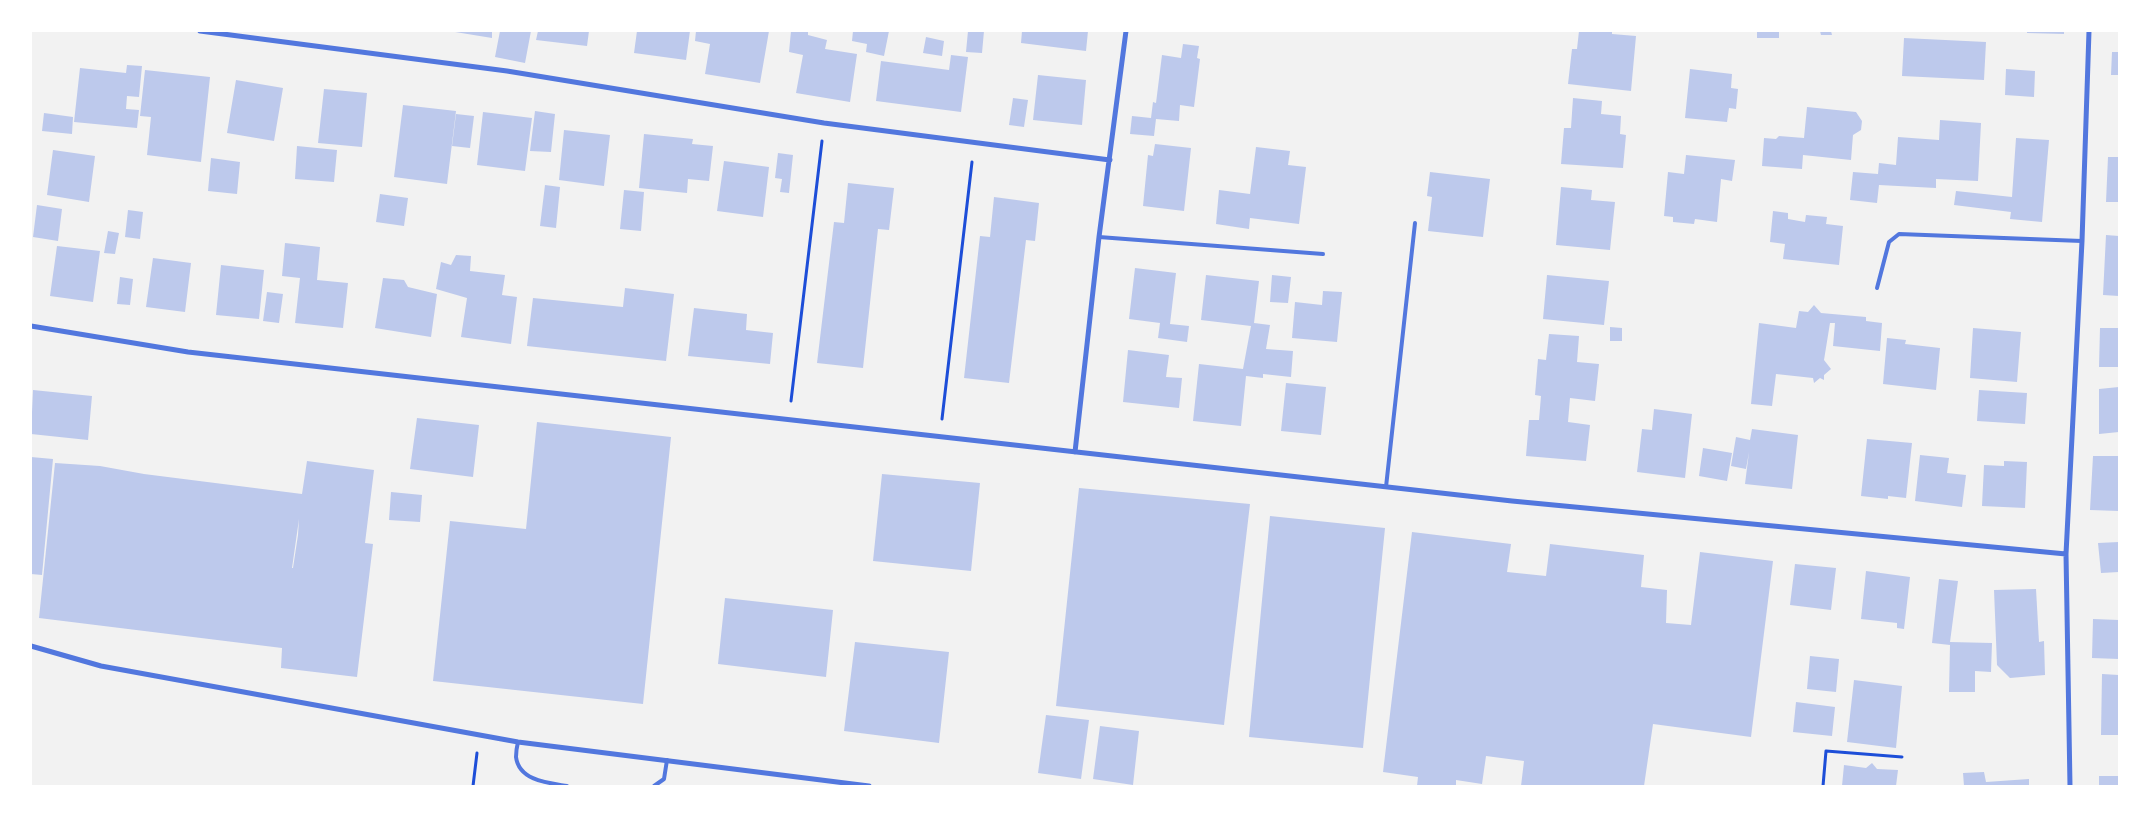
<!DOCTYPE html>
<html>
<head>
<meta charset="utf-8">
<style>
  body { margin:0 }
  #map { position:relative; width:2150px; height:817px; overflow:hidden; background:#f2f2f2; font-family:"Open Sans",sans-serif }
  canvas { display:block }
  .frame { position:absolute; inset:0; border:32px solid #fff; pointer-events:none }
</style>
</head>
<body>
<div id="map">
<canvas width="2150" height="817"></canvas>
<div class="frame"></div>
</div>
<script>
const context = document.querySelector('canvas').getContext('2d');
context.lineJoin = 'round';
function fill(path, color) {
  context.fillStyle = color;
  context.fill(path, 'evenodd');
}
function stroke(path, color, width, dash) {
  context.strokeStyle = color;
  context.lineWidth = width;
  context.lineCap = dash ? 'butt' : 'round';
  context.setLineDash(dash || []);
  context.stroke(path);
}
fill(new Path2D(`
  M449,31H492V38Z
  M500,31H531L525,63L495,57Z
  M538,31H589L587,46L536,40Z
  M637,31H690L686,60L634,53Z
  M696,31H769L760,83L705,74L710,44L695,41Z
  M791,31H808V35L827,40L825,49L857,54L850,102L796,93L803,55L789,52Z
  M853,31H889L884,56L866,52L867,44L852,41Z
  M968,31H984L982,53L966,52Z
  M1022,31H1088L1086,51L1021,43Z
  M1579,31H1612V34L1636,36L1631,91L1568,84L1572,49H1577Z
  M1757,31H1779V38H1757Z
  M1820,31H1831L1832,35H1821Z
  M2027,31H2064V34L2027,33Z
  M926,37L944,41L942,56L923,53Z
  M1904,38L1986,42L1984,80L1902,76Z
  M1183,44L1199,46L1197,58L1200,59L1194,107L1180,105L1179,121L1156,119L1154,136L1130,134L1132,116L1151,118L1153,102L1156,103L1162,55L1181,58Z
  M2112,52H2119V75H2111Z
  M951,55L968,57L961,112L876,101L881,61L949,70Z
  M127,65L142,66L139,97L127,96L126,109L139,110L137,128L74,122L80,68L126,73Z
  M1690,69L1732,74L1731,88L1738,89L1736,109L1729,108L1727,122L1685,118Z
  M2006,69L2035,71L2034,97L2005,95Z
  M145,70L210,77L201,162L147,155L151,117L140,116Z
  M1038,75L1086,80L1082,125L1033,120Z
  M236,80L283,88L274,141L227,133Z
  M324,89L367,93L362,147L318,143Z
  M1013,98L1028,100L1024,127L1009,125Z
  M1573,98L1602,101L1601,114L1621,116L1620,134L1626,135L1623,168L1561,164L1564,128H1571Z
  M403,105L456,111L447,184L394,177Z
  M1807,107L1856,112L1862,121L1861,130L1853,135L1851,160L1803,155L1802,169L1762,166L1764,138L1776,139L1779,136L1804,138Z
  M535,111L555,114L551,152L530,151Z
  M483,112L532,118L525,171L477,165Z
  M44,113L73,117L72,134L42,131Z
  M456,114L474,116L470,148L452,146Z
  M1940,120L1981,123L1978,181L1936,179V188L1879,185L1877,203L1850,200L1853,172L1878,174L1879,163L1896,165L1898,137L1939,140Z
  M564,130L610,135L604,186L559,180Z
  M644,134L693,139L692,144L713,146L709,181L688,179L687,193L639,188Z
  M2016,138L2049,140L2042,222L2010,219L2011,212L1954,205L1956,191L2012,197Z
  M1155,144L1191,148L1184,211L1143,206L1148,155L1153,156Z
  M297,146L337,150L334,182L295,179Z
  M1256,147L1290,151L1288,165L1306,167L1299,224L1250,218L1249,229L1216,224L1219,190L1250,194Z
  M53,150L95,156L89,202L47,195Z
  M778,153L793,155L789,193L780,192L782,179L775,178Z
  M1686,155L1735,160L1732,181L1721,179L1717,222L1695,219L1694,224L1673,222V217L1664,216L1668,172L1684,174Z
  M2108,157H2119V202H2106Z
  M211,158L240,162L237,194L208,191Z
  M724,161L769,167L763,217L717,211Z
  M1430,172L1490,179L1483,237L1428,231L1432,197L1427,196Z
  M848,183L894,188L889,230L878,229L863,368L817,363L834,222L844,223Z
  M545,185L560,187L556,228L540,226Z
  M1561,187L1592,190L1591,200L1615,202L1610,250L1556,245Z
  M624,190L644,192L641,231L620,229Z
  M380,194L408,198L404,226L376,222Z
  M994,197L1039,203L1035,241L1026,240L1009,383L964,378L980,236L990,237Z
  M37,205L62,209L58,241L33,237Z
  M128,210L143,212L140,239L125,237Z
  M1773,211L1788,213V219L1805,222L1806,215L1827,217L1826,224L1843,226L1839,265L1783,259L1785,244L1770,242Z
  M108,231L119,233L115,254L104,253Z
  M2106,235L2119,236V296L2103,295Z
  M285,243L320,247L317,280L348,283L343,328L295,323L300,278L282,276Z
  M57,246L100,251L93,302L50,296Z
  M456,255L471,256L470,271L505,275L502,295L517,297L511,344L461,337L467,298L436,289L441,262L451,265Z
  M153,258L191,263L185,312L146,307Z
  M221,265L264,270L259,319L216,315Z
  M1135,268L1176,273L1170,324L1189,326L1187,342L1158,338L1160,323L1129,319Z
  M1206,275L1259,281L1254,323L1270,325L1266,349L1293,351L1291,377L1263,374V378L1246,376L1241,426L1193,421L1199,364L1243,369L1251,326L1201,320Z
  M1272,275L1291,277L1288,303L1270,302Z
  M1547,275L1609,281L1604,325L1543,319Z
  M120,277L133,279L130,305L117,304Z
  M383,278L404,280L408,287L437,294L431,337L375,328Z
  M625,288L674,294L666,361L527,346L533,298L623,307Z
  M1323,291L1342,292L1337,342L1292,338L1295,302L1322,305Z
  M267,292L283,294L279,323L263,321Z
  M1814,305L1821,313L1866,317V321L1882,323L1880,351L1833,346L1835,323H1830L1824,360L1831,369L1824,375V380L1820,378L1814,383L1813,378L1776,374L1772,406L1751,404L1759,323L1796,328L1799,311L1808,312Z
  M694,308L747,314L746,330L773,333L770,364L688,356Z
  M1610,327L1622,328V341H1610Z
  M1973,328L2021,332L2017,382L1970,378Z
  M2100,328H2119V367H2099Z
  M1549,334L1579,336L1577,362L1599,364L1595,401L1570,398L1568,422L1590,425L1586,461L1526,456L1529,420H1539L1541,396L1535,395L1538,359L1546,360Z
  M1887,338L1906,340L1905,344L1940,348L1936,390L1883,384Z
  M1128,350L1169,355L1166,377L1182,378L1179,408L1123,402Z
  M1286,383L1326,387L1321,435L1281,431Z
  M2119,387V432L2099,434V389Z
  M33,390L92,396L88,440L31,434Z
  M1979,390L2027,393L2025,424L1977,421Z
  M1654,409L1692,414L1685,478L1637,472L1642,429L1652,430Z
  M417,418L479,425L473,477L410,469Z
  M537,422L671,437L643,704L433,681L450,521L526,529Z
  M1752,429L1798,435L1792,489L1745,484L1749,452L1746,469L1731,466L1736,437L1750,440Z
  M1867,439L1912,443L1906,498L1888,496V499L1861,496Z
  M1703,448L1732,453L1727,481L1699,476Z
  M1920,455L1949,458L1947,473L1966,475L1962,507L1915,501Z
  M2093,456H2119V511L2090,510Z
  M31,457L53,459L42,575L31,574Z
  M307,461L374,470L365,543L373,544L357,677L281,668L282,648L39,618L55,463L100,466L144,474L302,494ZM299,519L298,535L293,568H292Z
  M2004,461L2027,462L2025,508L1982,506L1984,465L2004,466Z
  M882,474L980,483L971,571L873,561Z
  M1079,488L1250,504L1224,725L1056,706Z
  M391,492L422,495L420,522L389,520Z
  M1270,516L1385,528L1363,748L1249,737Z
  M1412,532L1511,544L1507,572L1546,576L1550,544L1644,555L1641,587L1667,590L1666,623L1691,625L1700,552L1773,561L1751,737L1653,724L1644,786H1521L1524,761L1486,756L1482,784L1456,780V786H1417L1418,777L1383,772Z
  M2119,542V572L2101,573L2098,543Z
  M1795,564L1836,568L1831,610L1790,605Z
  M1866,571L1910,577L1904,629L1897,628V623L1861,619Z
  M1939,579L1958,581L1950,642L1992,643L1991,672L1975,671V692H1949L1950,645L1932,643Z
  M2036,589L2039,642L2044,641L2045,675L2010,678L1997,665L1994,590Z
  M725,598L833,610L826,677L718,664Z
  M2093,619L2119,620V659L2092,658Z
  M855,642L949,652L939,743L844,731Z
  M1810,656L1839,659L1836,692L1807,689Z
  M2102,674L2119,675V735H2101Z
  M1854,680L1902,686L1896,748L1847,742Z
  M1796,702L1835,707L1832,736L1793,732Z
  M1046,715L1089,720L1081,779L1038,773Z
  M1100,726L1139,731L1133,785L1093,779Z
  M1872,763L1877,769L1898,770L1896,786H1842L1844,765L1866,768Z
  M1984,772L1986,782L2029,779V786H1964L1963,773Z
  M2099,776H2119V786H2099Z`), '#bdc9ec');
stroke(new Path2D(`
  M791,401L822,141
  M942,419L972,162
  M473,786L477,753
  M1823,786L1826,751L1902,757`), '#1d4ed8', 3);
stroke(new Path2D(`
  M1099,237L1323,254
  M1877,288L1889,242L1899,234L2082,241
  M1386,487L1415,223
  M518,742C517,746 516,753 516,757C519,781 549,783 567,786
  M654,786L664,779L667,760`), '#5277de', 4);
stroke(new Path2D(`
  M200,31L507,71L824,123L1110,160
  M31,326L188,352L1512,501L2066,554
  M1075,452L1099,237L1126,31
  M31,646L101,666L518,742L869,786
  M2070,786L2066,554L2082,241L2089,31`), '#5277de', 5);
</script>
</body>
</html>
